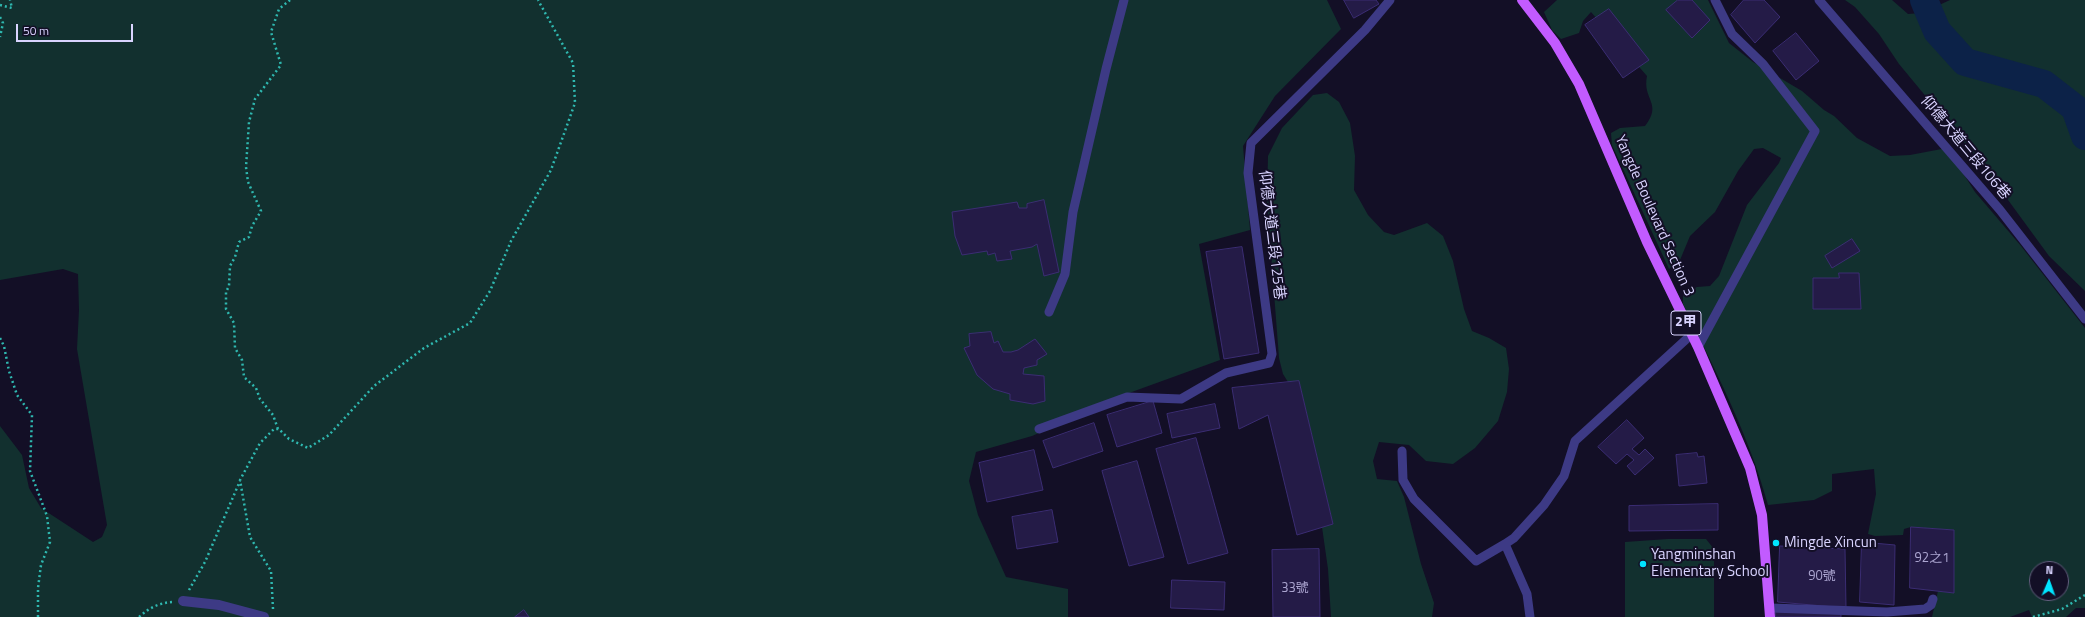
<!DOCTYPE html>
<html>
<head>
<meta charset="utf-8">
<style>
  body { margin:0 }
  #map { position:relative; width:2085px; height:617px; overflow:hidden; background:#130f26; font-family:"Titillium Web",sans-serif }
  canvas { display:block }
  .north { position:absolute; left:2029px; top:561px; width:40px; height:40px; box-sizing:border-box; background:#130f26; border:1px solid #625e7d; border-radius:50%; rotate:2deg; font-size:11px; font-weight:700; line-height:16px; text-align:center; color:#d9d4ff }
  .north::after { content:''; display:block; margin:auto; width:14px; height:18px; background:#00e5ff; clip-path:polygon(50% 0,100% 100%,50% 72%,0 100%) }
  .scale { position:absolute; left:16px; top:24px; width:117px; height:18px; box-sizing:border-box; border:2px solid #d9d4ff; border-top:0; padding-left:5px; font-size:12px; line-height:14px; white-space:nowrap; color:#d9d4ff; -webkit-text-stroke:3px #130f26; paint-order:stroke }
</style>
</head>
<body>
<div id="map">
<canvas width="2085" height="617"></canvas>
<div class="north">N</div>
<div class="scale">50 m</div>
</div>
<script>
const context = document.querySelector('canvas').getContext('2d');
context.lineJoin = 'round';
function fill(path, color) {
  context.fillStyle = color;
  context.fill(path, 'evenodd');
}
function stroke(path, color, width, dash) {
  context.strokeStyle = color;
  context.lineWidth = width;
  context.lineCap = dash ? 'butt' : 'round';
  context.setLineDash(dash || []);
  context.stroke(path);
}
function write(font, color, halo, rows, align = 'center') {
  context.font = font + ' "Titillium Web","Noto Sans TC",sans-serif';
  context.lineWidth = 4;
  context.setLineDash([]);
  context.textBaseline = 'middle';
  context.strokeStyle = halo;
  context.fillStyle = color;
  for (const [text, x, y, turn = 0] of rows) {
    context.save();
    context.translate(x, y);
    context.rotate((+turn || 0) * Math.PI / 180);
    context.textAlign = isNaN(turn) ? turn : align;
    if (halo) context.strokeText(text, 0, 0);
    context.fillText(text, 0, 0);
    context.restore();
  }
}
fill(new Path2D(`
  M0,0H1327L1341,29L1275,96L1243,146L1250,230L1199,244L1220,360L1129,393L1032,436L976,452L969,481L978,515L1006,577L1068,589V617H0V426L22,455L29,488L41,508L93,542L102,537L107,525L77,349L79,310L78,274L63,269L0,280Z
  M1557,0H1708L1729,43L1753,62L1802,91L1824,110L1834,116L1857,138L1890,156L1910,155L1947,148L1975,192L2021,246L2085,328V608H2076L2066,617H2032L2029,610L2010,617H1932L1938,591L1954,593V530L1911,527L1904,529L1903,535L1875,536L1868,534L1876,494L1874,469L1832,474V491L1814,500L1768,505C1749,435 1715,370 1683,304V294L1697,287L1710,286L1719,276L1747,205L1779,163L1781,158L1763,148L1754,149L1738,171L1715,212L1690,236L1680,260L1669,269L1612,145L1611,133L1620,128L1645,126C1663,103 1642,100 1647,76L1591,12L1583,21L1579,33L1561,39L1552,30L1544,12ZM2037,569H2061V593H2037Z
  M1845,0H1892L1908,14L1922,13L1950,0H2085V291L2049,256L1981,163L1899,64L1879,34L1855,7Z
  M1327,93L1339,102L1350,123L1355,156L1354,190L1368,215L1384,232L1394,235L1427,223L1443,236L1453,261L1464,309L1472,331L1489,338L1506,348L1509,369L1507,392L1498,421L1475,448L1453,464L1426,461L1409,445L1379,442L1373,461L1377,479L1397,481L1404,497L1421,564L1434,603L1432,617H1331L1328,569L1322,527L1333,524L1299,381L1288,382L1283,374L1279,358L1267,201L1268,156L1282,128L1313,95Z
  M1668,539H1706L1714,549V617H1625V542Z`), '#12302f');
stroke(new Path2D(`
  M1924,0L1937,31L1965,62L2044,84L2075,108L2085,136`), '#0c2248', 28);
const building = new Path2D(`
  M1344,0H1376L1379,4L1354,18Z
  M1678,0H1692L1710,20L1692,38L1666,10Z
  M1744,0H1764L1780,17L1755,43L1731,15Z
  M1609,9L1649,60L1623,78L1585,25Z
  M1796,33L1819,61L1796,80L1773,51Z
  M1044,200L1059,272L1044,276L1037,244L1032,247L1010,251L1012,259L997,261L995,253L988,255L987,251L962,255L955,236L952,212L1017,202L1019,208H1027V204Z
  M1852,239L1860,251L1832,268L1825,256Z
  M1242,247L1259,353L1224,359L1206,252Z
  M1839,273H1859L1861,309H1813V278H1839Z
  M991,332L994,343L998,341L1003,352H1011L1018,350L1035,339L1047,354L1037,360V365L1024,368L1023,374L1044,376L1045,401L1033,404L1010,400V394L993,389L977,375L964,348L970,346L969,334Z
  M1299,381L1333,524L1297,535L1268,415L1239,429L1232,388Z
  M1153,401L1162,433L1117,447L1107,415Z
  M1215,404L1220,428L1172,438L1167,414Z
  M1627,420L1644,438L1632,449L1639,455L1645,449L1654,458L1635,475L1627,466L1634,460L1627,454L1616,464L1598,447Z
  M1094,423L1103,451L1053,468L1043,441Z
  M1196,438L1228,553L1188,564L1156,449Z
  M1034,450L1043,490L987,502L979,463Z
  M1697,453L1698,457L1704,456L1707,483L1679,486L1676,455Z
  M1137,461L1164,557L1129,566L1102,471Z
  M1718,504V530L1629,531V506Z
  M1052,510L1058,542L1017,549L1012,517Z
  M1911,527L1954,530V593L1910,588Z
  M1862,542L1895,545L1894,605L1860,602Z
  M1780,546L1845,549L1846,608L1778,602Z
  M1319,549L1320,617H1273L1272,550Z
  M1172,580L1225,582L1224,610L1171,608Z
  M524,610L529,617H515Z
  M1776,611L1841,614V617H1776Z`);
fill(building, '#241b47');
stroke(building, '#3b2d73', 1);
stroke(new Path2D(`
  M0,5L12,8L10,0
  M0,17L3,23L0,37
  M0,338L4,346L9,371L17,395L32,415L30,471L47,516L50,542L41,565L38,588V617
  M278,429L273,415L260,399L256,388L244,377L242,360L235,348L234,323L226,309V292L229,286L230,266L235,257L239,242L249,237L252,226L261,211L248,182L246,167L249,122L255,99L281,65L271,32L279,9L290,0
  M189,590L205,562L240,481
  M273,609L271,571L250,537L240,480L260,443L274,429H279L289,439L308,448L329,435L374,386L424,348L470,323L490,291L511,241L551,170L575,103L573,63L538,0
  M139,617C149,608 159,603 172,602
  M2033,617L2062,609L2085,595`), '#2fb8b0', 2.5, [2, 3]);
stroke(new Path2D(`
  M1819,0L2000,210L2085,319
  M1049,312L1065,274L1073,212L1106,69L1124,0
  M1698,347L1815,131L1763,64L1732,34L1715,0
  M1039,429L1127,397L1181,399L1226,373L1269,363L1272,354L1248,173L1251,143L1365,30L1390,0
  M1402,451L1403,480L1414,499L1476,561L1505,544
  M1771,608L1887,612L1925,609L1931,605L1933,599
  M1530,617L1527,594L1505,544L1514,538L1544,505L1564,476L1575,441L1692,334`), '#3d3a85', 9);
stroke(new Path2D(`
  M183,601L219,605L264,617`), '#3d3a85', 10);
stroke(new Path2D(`
  M1522,0L1555,43L1579,84L1647,242L1698,347L1750,468L1762,515L1770,617`), '#c25bff', 10);
for (const [x, y, r, color] of [
  [1776,543,4,"#00e5ff"],
  [1643,564,4,"#00e5ff"]
]) {
  const dot = new Path2D();
  dot.arc(x, y, r, 0, 2 * Math.PI);
  context.fillStyle = color;
  context.fill(dot);
  stroke(dot, '#130f26', 1.5);
}
write('13px', '#aca6d1', null, [
  ["92之1",1932,559],
  ["90號",1822,577],
  ["33號",1295,589]
]);
for (const [x, y, w] of [
  [1686,323,30]
]) {
  const box = new Path2D();
  box.roundRect(x - w / 2, y - 12, w, 24, 3);
  context.fillStyle = '#130f26';
  context.fill(box);
  stroke(box, '#d9d4ff', 1);
}
write('bold 14px', '#d9d4ff', null, [
  ["2甲",1686,323]
]);
write('15px', '#d9d4ff', '#130f26', [
  ["仰德大道三段106巷",1965,148,50],
  ["Yangde Boulevard Section 3",1654,216,66],
  ["仰德大道三段125巷",1271,235,83]
]);
write('15px', '#d9d4ff', '#130f26', [
  ["Mingde Xincun",1784,543],
  ["Yangminshan",1651,555],
  ["Elementary School",1651,572]
], 'left');
</script>
</body>
</html>
